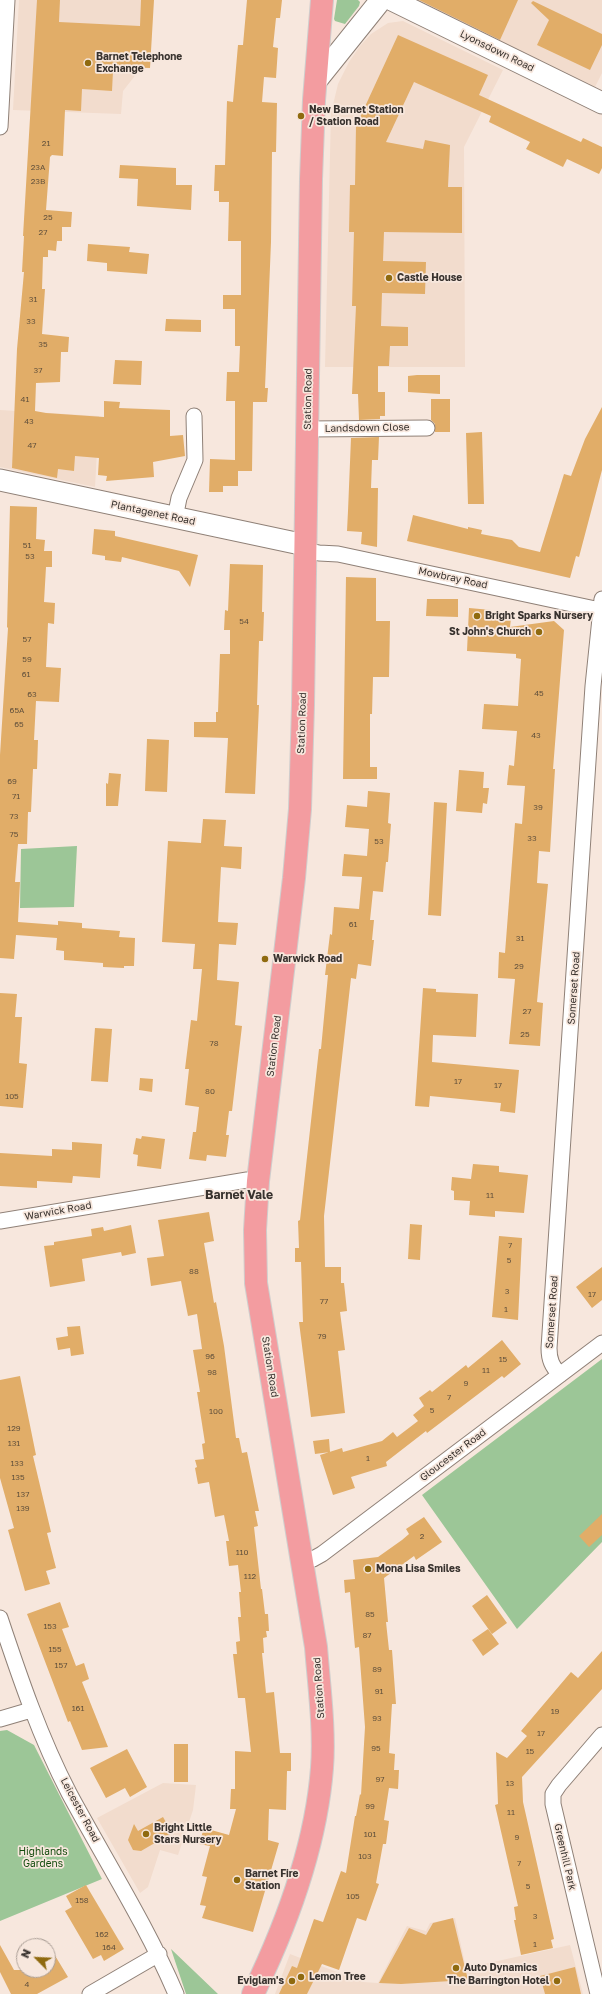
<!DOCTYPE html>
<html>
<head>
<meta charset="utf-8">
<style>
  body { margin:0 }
  #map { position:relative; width:602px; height:1994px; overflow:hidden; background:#f7e7dd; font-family:"Golos Text",sans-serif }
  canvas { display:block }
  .north { position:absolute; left:16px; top:1938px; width:40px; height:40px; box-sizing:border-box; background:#f7e7dd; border:1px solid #ab9f97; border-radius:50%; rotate:294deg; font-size:11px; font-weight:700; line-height:16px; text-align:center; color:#38322e }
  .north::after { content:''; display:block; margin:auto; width:14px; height:18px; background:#8f6a0f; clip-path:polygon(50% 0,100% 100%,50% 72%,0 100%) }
</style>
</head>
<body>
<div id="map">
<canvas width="602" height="1994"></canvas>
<div class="north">N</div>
</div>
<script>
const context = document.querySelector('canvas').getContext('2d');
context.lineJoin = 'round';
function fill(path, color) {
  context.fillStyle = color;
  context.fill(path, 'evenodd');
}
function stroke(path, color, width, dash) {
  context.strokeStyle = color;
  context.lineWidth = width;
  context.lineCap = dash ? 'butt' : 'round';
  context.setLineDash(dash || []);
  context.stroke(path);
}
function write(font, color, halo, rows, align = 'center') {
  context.font = font + ' "Golos Text",sans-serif';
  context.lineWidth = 3.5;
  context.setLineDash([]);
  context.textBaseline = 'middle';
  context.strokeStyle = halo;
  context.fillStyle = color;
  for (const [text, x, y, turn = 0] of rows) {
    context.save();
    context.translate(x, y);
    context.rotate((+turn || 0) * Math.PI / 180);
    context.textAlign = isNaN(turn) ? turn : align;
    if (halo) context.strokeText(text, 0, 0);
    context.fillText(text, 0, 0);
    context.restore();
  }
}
fill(new Path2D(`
  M19,0H153L150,68H141L123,91L121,114L13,110Z
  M412,0H602V73L595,87Z
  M403,21L503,70L464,147L465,367H325L331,113L338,84L349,62L360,46L371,34L388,23Z
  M0,410L99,416L95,487L0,467Z
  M163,1783L196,1785L193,1810L178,1855L160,1850L148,1887L140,1893L97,1818Z
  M455,1918L466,1968L570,1945L583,1994H275L290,1954L363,1982L378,1983L407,1926L426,1931L430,1923Z`), '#f2dccd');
fill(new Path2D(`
  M337,0H358L360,2L359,6L345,24L335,21L334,19Z
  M77,846L74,907L20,908L21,849Z
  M602,1359V1542L517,1629L422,1495Z
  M7,1730L34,1745L102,1879L0,1921V1731Z
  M171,1949L218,1994H186Z`), '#9cc697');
fill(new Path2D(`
  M37,0H60L59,22L140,26L141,0H154L150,68L123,67V71H113L112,91L82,89L81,111L65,110L63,156L52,155L50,157L46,210L72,212L71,227H62V241H57L56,251L48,250V257H43L42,289H45L42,334L69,337L68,352H61L60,382L36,383L35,411L46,413L104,417V401L120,402L119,408L170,410V436L183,435L185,456L153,462L154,477L106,481L107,476L98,475L99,458L75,456L74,471L58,469L57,478L12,468L17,349L24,272H22L24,236H23Z
  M247,0H282L280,18H276L273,47L278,48L276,78L264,77L262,102L277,103L276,152H272L271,242L265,388H268L267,402H253L252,471H238V486H223V492H209L210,459L235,460V401H226L227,372H239L240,346H235V309H223V295H241V241H228L229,202H219V191H214L215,165H225L227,101L233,102L238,45H243Z
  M419,0H518L500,40Z
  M533,1L602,34V45L590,70L537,45L549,20L531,3Z
  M398,35L488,75L479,95L581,142L583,138L602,147V168L599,174L567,159L563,167L526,149L530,142L489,122L491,116L414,82L386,142L423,149L425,140L450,145L448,187H462V233L384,232L383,261L426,262L425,294L382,293L381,326L408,327V346H390L389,366H378V392H385V416H380V419L359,420L358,394H352L356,306H352L354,232H349L350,185H355L356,126Z
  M120,165L176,168V185H192L191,210L137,206L138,179L119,178Z
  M88,244L130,247L129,252L149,254L147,274L107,271V263L87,261Z
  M166,319L201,320V332L165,331Z
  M115,360L142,361L141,385L113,384Z
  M417,375H440V394L408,392V376Z
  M431,399H450V432H435V424L431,420Z
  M602,407V470L579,557L576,556L570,578L407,541L413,515L468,529V527L482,530L481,534L512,540L519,547L540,552L564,474L571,476L585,439Z
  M482,432L484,504H468L466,433Z
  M379,437L378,460H372L371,488H378L377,547L361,544L362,532L347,531L348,511L351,438Z
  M10,506L37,507L36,539L45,540L44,551H52V567H46L44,602L55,603L54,624L48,623L46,667L61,668L59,702L36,701L34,740H38L37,769H33L31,812H28L27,844H18L15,882H20L18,922L58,925V921L82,923V928L120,931L119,937L135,938L134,966H124V968L103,967V963L64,960V951L56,950L57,938L16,935L14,959L0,958V755L8,628L7,627Z
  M94,529L115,531V536L198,555L190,587L179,571L122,557L121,562L105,560V556L92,554Z
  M230,564L263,565L262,612H264L263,641H259L257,705H259L255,794L225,793L228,738L194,737V722H216V712H218L220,654H230V630H224L225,610L228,611Z
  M346,577L376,578V621H390L389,677H373L372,714H370V767H377V779H343Z
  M427,599H458V617L426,616Z
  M469,608L491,610V617L511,618L510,627L554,621L564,630L553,769H555L550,852L539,851L537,883L548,884L537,1002L543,1003L540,1046L509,1044L515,979L498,978L499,952L505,953L515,823L522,824L525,786L507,785L509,765L514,766L517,731L482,729L484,704L518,706L521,659L516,658V654L467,651Z
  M147,739L169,740L167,792L145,791Z
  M459,770L484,772L483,788H489L487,804L483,803L482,813L456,811Z
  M109,773L121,774L118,806H106V783L108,784Z
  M368,791L390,793L388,823L391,824L388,862H386L383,892L373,891L370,920H374L372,940H374L371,966L358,964L356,979L351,978L324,1216L325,1267H341V1283H344L347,1311L340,1312L345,1350L338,1351L345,1413L311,1417L299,1322H303L301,1262H295V1248H299L298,1221L300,1220L319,1049H321L328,975H325L330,934L332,935L334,907L359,909L362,877L342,876L344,854L367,856L369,829L345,827L347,805L367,807Z
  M434,802L447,803L441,916L428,915Z
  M203,819L226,820L224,846L242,847L241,869L221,867L218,922L238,923L236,945L219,944L217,980L239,982L235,1025L242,1026L232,1111H229L226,1135H229L226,1157L207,1155L206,1161L189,1159L193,1132H196L199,1107L185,1105L189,1069H185L191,1020L197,1021L202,969H193L195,944L162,942L168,841L201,843Z
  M423,988L436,989V992L478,994L476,1037L433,1035L432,1062L519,1070L515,1113L500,1111L501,1103L430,1096L429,1107L415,1106Z
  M0,993L17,994L15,1017H22L19,1063L27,1064L23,1108L0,1106Z
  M95,1028L112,1029L108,1082L91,1081Z
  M140,1078L153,1079L152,1092L139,1090Z
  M142,1136L165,1139L161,1169L137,1166L138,1155L133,1154L136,1138L141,1139Z
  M72,1142L102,1144L100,1178L73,1176L72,1183L37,1181V1188L0,1186V1153L52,1156V1149L72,1150Z
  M473,1164L499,1166V1172L528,1175L524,1213L495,1211V1217L469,1215L470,1201L454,1200V1191L451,1190L452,1177L471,1179Z
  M209,1212L214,1241L204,1243L214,1303L216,1302L224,1346L236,1438H239L242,1453L247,1452L259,1511H255L258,1526L254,1527L261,1589H262L265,1614H268L269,1631H266L267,1637L263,1638L264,1653H262L266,1693L274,1692L280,1753H291V1771H287L286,1810L269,1809L268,1840L279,1843L253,1932L202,1918L206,1906L200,1905L207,1877L202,1876L210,1846L199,1844L204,1828L229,1835L236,1809H230L231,1789H235V1751L251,1752L245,1698H238L233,1654H237L236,1642L240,1641L238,1617H241L239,1592H241L238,1565L229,1566L226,1541H229L224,1515L215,1517L209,1482L198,1484L195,1468L197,1467L195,1460L204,1459L202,1444L205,1443L197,1392H200L193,1350L202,1349L197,1314L188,1316L181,1281L151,1286L147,1258L164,1256L158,1220Z
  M410,1224L422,1225L420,1260L408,1259Z
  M131,1225L136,1253L122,1256L121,1252L82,1259L85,1281L50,1287L44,1246L54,1245V1242L92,1236L91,1229L103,1227L104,1231Z
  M499,1236L522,1238L518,1320L492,1317Z
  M602,1267V1300L592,1308L576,1287Z
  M80,1326L84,1354L71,1356L70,1348L58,1350L56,1338L68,1336L67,1327Z
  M502,1340L521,1364L504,1378L502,1376L427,1433L426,1431L386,1462L387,1466L351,1477L355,1488L333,1495L320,1455L342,1448L343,1452L382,1441L393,1432L397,1437L418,1421L413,1415L424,1406L419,1398L430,1390L432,1392L466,1365L468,1368Z
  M20,1376L36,1455L33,1456L51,1532L47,1533L56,1568L46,1571L50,1584L25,1591L8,1530L14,1528L0,1478V1380Z
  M329,1439L330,1452L315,1454L313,1441Z
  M602,1514V1535L589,1547L579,1536Z
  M424,1517L442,1542L416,1560L414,1556L384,1578L388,1622H386L389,1650H392L396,1704H392L389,1753L395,1754L394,1770H399L398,1789L389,1788L384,1820L389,1821L386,1844H383L376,1883L379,1884L366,1921L357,1918L339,1970L322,1964L307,1994H279L292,1966L297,1968L314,1919L323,1922L341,1871L346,1873L355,1816H356L360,1794L361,1795L365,1727L359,1647L355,1648L350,1592L345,1593L344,1580L355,1579L353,1560L378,1557L402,1540L409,1534L406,1529Z
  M487,1595L507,1623L492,1634L472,1606Z
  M60,1602L69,1627L62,1629L76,1666L84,1663L89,1679L82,1682L108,1747L82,1750L70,1721L68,1722L27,1614Z
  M488,1629L499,1644L483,1656L472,1640Z
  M602,1651V1689L522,1777L523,1802L554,1939L551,1940L553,1948L521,1955L514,1920H516L514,1907L518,1906L495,1805L498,1804L496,1752L507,1758L527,1736L521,1731L571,1672L578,1678Z
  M174,1744H188V1782H174Z
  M127,1749L147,1787L130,1797L125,1788L106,1798L90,1768Z
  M163,1817L172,1833L141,1851L133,1850L128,1840L134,1824L138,1831Z
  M86,1885L124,1949L104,1961L101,1955L93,1959L65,1911L72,1907L66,1896Z
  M453,1918L468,1980L401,1984L379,1983L409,1928L426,1935L433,1923Z
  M48,1944L68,1977L37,1994H11L0,1972V1945L14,1970H48Z
  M575,1967L581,1994H545L540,1976Z`), '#e1ad68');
const street = new Path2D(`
  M0,127L7,0
  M307,429L427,428
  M175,518L179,498L195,460L194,416
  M305,550L319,553L338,554L600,610
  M0,1221L247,1180L258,1181
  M560,1375C552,1366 549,1360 549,1348L593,686L602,599
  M301,1562L313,1559L322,1554L602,1343
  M0,1618C20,1678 40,1737 69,1793C105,1860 146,1924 176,1994
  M0,1719L31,1710
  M90,1994L159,1954
  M598,1994L553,1804V1794L559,1785L602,1735`);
const secondary = new Path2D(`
  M392,0L602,103
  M316,81L381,0
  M0,480L305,545`);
const primary = new Path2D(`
  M253,1994C287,1924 316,1846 322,1768C325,1731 319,1685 316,1647L256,1283L255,1230L258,1181L294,878L300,809L303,705L311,179L314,100L322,0`);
stroke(street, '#8f8077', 17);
stroke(secondary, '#8f8077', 23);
stroke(primary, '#cfcecd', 24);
stroke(street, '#fff', 15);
stroke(secondary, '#fff', 21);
stroke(primary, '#f39ca0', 22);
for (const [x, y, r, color] of [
  [88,63,4,"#8f6a0f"],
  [301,116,4,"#8f6a0f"],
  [389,278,4,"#8f6a0f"],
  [477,616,4,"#8f6a0f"],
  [539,632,4,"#8f6a0f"],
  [265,959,4,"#8f6a0f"],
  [368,1569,4,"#8f6a0f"],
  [146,1834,4,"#8f6a0f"],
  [237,1880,4,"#8f6a0f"],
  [456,1968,4,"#8f6a0f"],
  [301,1977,4,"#8f6a0f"],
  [292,1981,4,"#8f6a0f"],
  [557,1981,4,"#8f6a0f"]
]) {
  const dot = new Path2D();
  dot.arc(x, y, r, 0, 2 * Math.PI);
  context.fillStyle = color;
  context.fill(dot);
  stroke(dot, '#f7e7dd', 1.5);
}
write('8px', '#62513c', null, [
  ["21",46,143],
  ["23A",38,167],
  ["23B",38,181],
  ["25",48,217],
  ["27",43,232],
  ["31",33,299],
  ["33",31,321],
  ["35",43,344],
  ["37",38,370],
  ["41",25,399],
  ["43",29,421],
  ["47",32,445],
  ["51",27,545],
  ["53",30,556],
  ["54",244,621],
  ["57",27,639],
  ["59",27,659],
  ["61",26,674],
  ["45",539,693],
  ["63",32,694],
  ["65A",17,710],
  ["65",19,724],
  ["43",536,735],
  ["69",12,781],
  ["71",16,796],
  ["39",538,807],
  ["73",14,816],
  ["75",14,834],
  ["33",532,838],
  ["53",379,841],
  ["61",353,924],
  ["31",520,938],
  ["29",519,966],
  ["27",527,1011],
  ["25",525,1034],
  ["78",214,1043],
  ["17",458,1081],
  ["17",498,1085],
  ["80",210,1091],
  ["105",12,1096],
  ["11",490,1195],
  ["7",510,1245],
  ["5",509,1260],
  ["88",194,1271],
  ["3",507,1291],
  ["17",592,1294],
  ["77",324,1301],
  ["1",506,1309],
  ["79",322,1336],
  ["96",210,1356],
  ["15",503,1359],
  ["11",486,1370],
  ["98",212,1372],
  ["9",466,1383],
  ["7",449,1397],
  ["5",432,1410],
  ["100",216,1411],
  ["129",14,1428],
  ["131",14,1443],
  ["1",368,1458],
  ["133",17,1463],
  ["135",18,1477],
  ["137",23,1494],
  ["139",23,1508],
  ["2",422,1536],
  ["110",242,1552],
  ["112",250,1576],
  ["85",370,1614],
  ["153",50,1626],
  ["87",367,1635],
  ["155",55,1649],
  ["157",61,1665],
  ["89",377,1669],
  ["91",379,1691],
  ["161",78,1708],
  ["19",555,1711],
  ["93",377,1718],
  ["17",541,1733],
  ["95",376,1748],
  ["15",530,1751],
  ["97",380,1779],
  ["13",510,1783],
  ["99",370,1806],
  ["11",511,1812],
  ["101",370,1834],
  ["9",517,1837],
  ["103",365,1856],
  ["7",519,1863],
  ["5",528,1886],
  ["105",353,1896],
  ["158",82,1900],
  ["3",535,1916],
  ["162",102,1934],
  ["1",535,1944],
  ["164",109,1947],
  ["4",27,1984]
]);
write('10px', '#38322e', '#f7e7dd', [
  ["Lyonsdown Road",497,51,26],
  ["Station Road",308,399,-89],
  ["Landsdown Close",367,428,-1],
  ["Plantagenet Road",153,513,12],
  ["Mowbray Road",453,578,12],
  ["Station Road",302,723,-88],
  ["Somerset Road",574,988,-86],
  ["Station Road",274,1046,-83],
  ["Warwick Road",58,1211,-10],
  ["Somerset Road",552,1312,-86],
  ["Station Road",270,1367,81],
  ["Gloucester Road",453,1455,-37],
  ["Station Road",319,1688,-94],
  ["Leicester Road",80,1810,62],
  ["Greenhill Park",565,1857,77]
]);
write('bold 10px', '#38322e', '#f7e7dd', [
  ["Barnet Telephone",96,57],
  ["Exchange",96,69],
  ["New Barnet Station",309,110],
  ["/ Station Road",309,122],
  ["Castle House",397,278],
  ["Bright Sparks Nursery",485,616],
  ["St John's Church",531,632,"right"],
  ["Warwick Road",273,959],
  ["Mona Lisa Smiles",376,1569],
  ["Bright Little",154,1828],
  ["Stars Nursery",154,1840],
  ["Barnet Fire",245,1874],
  ["Station",245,1886],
  ["Auto Dynamics",464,1968],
  ["Lemon Tree",309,1977],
  ["Eviglam's",284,1981,"right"],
  ["The Barrington Hotel",549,1981,"right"]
], 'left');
write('10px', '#144c0f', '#f7e7dd', [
  ["Highlands",43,1852],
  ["Gardens",43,1864]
]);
write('bold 12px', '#38322e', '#f7e7dd', [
  ["Barnet Vale",239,1195]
]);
</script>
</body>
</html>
